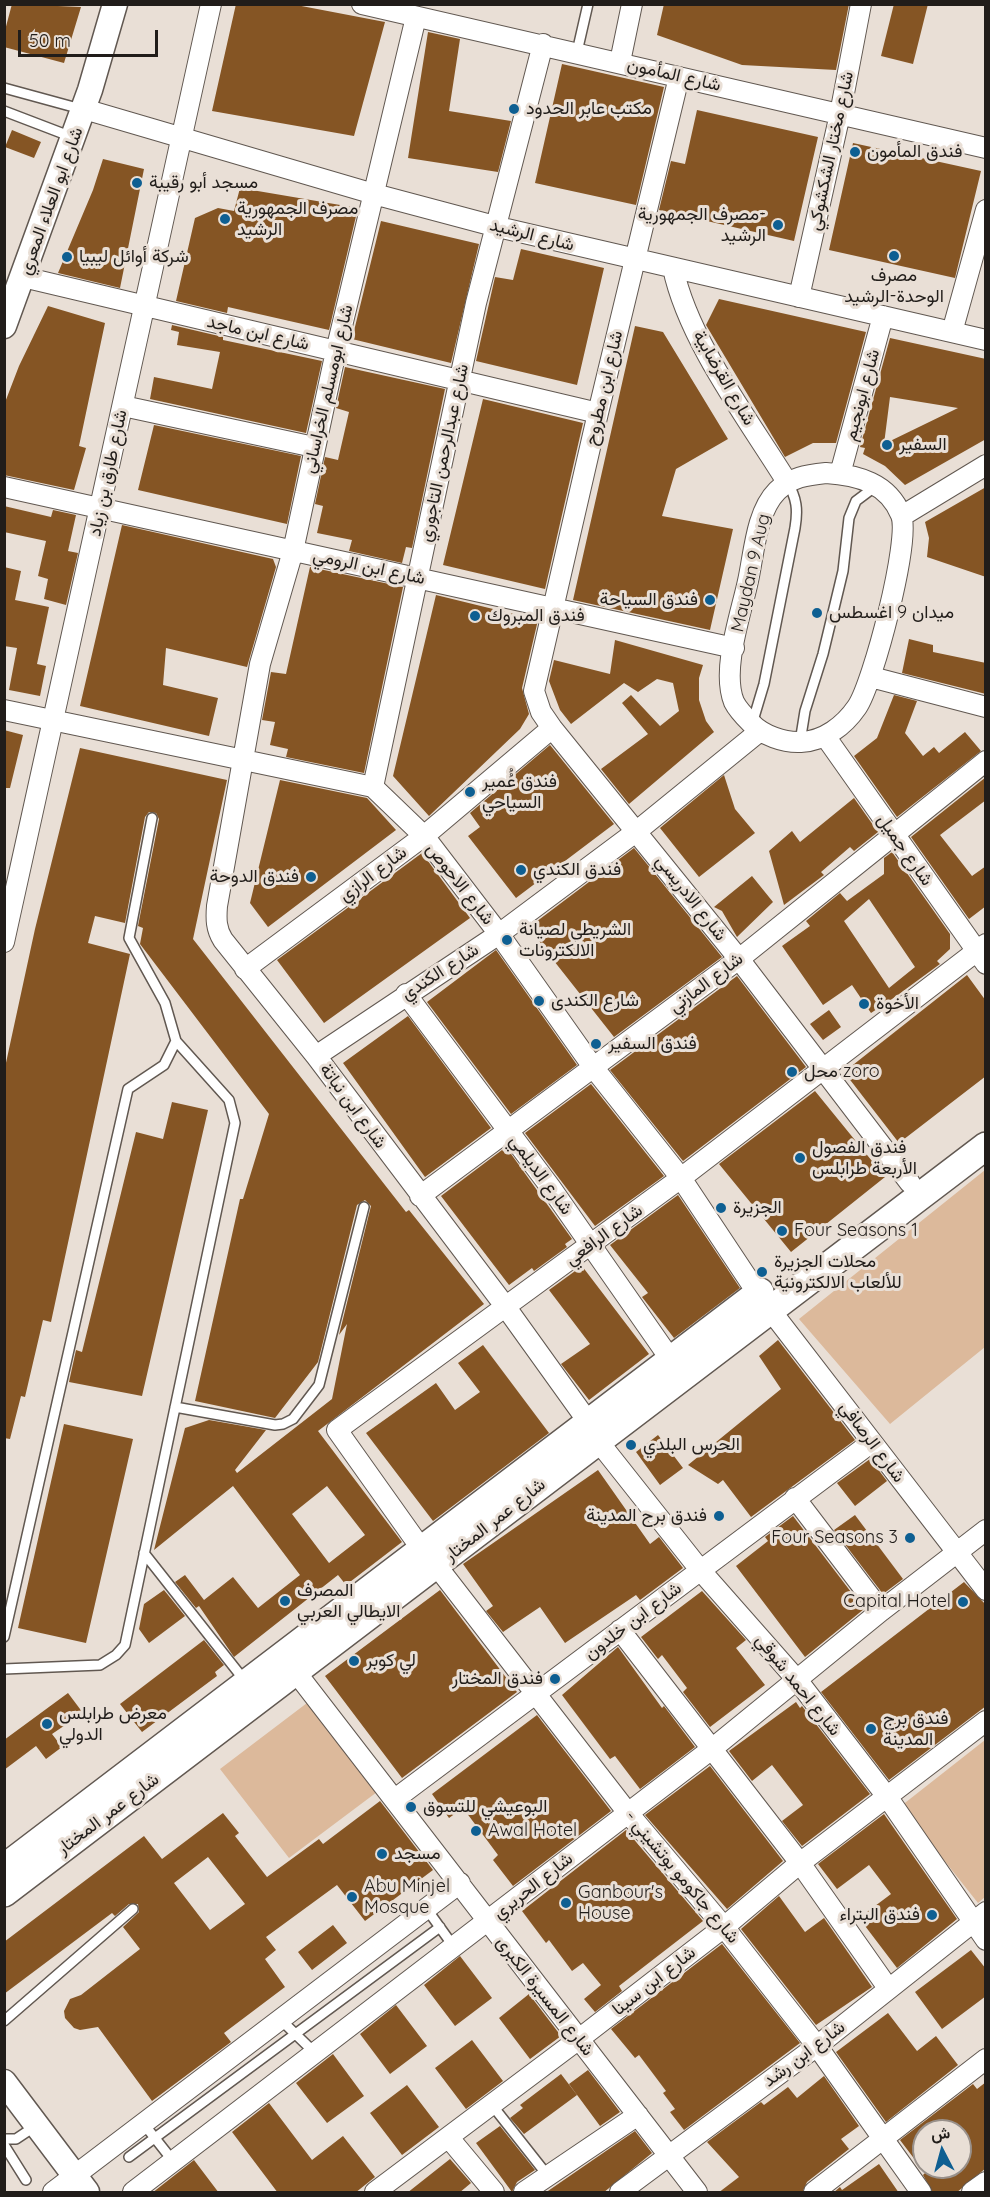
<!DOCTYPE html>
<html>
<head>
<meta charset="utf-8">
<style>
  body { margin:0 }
  #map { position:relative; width:990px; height:2197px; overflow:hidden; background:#e9dfd6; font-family:Quicksand,Vazirmatn,sans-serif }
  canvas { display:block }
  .frame { position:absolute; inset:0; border:6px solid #211d1a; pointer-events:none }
  .north { position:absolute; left:912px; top:2119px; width:60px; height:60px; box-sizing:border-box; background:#e9dfd6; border:2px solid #99918b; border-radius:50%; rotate:354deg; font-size:16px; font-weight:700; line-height:24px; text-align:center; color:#211d1a }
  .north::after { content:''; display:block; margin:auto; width:21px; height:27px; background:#0e5f92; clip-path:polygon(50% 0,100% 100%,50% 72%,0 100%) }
  .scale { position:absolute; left:18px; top:30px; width:140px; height:27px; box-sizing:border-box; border:3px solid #211d1a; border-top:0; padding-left:8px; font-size:18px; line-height:21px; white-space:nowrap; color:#211d1a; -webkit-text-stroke:4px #e9dfd6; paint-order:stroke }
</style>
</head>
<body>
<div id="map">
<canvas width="990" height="2197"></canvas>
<div class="frame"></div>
<div class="north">ش</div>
<div class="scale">50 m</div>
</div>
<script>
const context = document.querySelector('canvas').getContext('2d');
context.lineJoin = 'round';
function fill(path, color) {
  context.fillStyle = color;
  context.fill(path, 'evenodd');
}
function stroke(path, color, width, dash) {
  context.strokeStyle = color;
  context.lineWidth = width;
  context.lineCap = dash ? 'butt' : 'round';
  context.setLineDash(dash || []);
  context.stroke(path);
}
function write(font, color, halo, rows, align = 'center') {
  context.font = font + ' Quicksand,Vazirmatn,sans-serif';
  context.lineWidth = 6;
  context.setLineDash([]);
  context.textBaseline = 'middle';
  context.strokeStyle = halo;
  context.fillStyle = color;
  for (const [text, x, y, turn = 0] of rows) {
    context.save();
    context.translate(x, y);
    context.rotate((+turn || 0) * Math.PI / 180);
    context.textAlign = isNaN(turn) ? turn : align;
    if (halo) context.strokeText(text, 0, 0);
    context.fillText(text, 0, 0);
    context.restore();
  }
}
fill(new Path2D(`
  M985,1170V1347L890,1424L799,1319Z
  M307,1703L377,1792L289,1858L220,1769Z
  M985,1740V1897L978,1903L901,1806Z`), '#dcb99b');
fill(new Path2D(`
  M12,4L81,7L64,63L4,47V34Z
  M236,4H291L385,22L354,136L212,111Z
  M664,4H849L836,70L742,65L657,35Z
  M894,4H928L913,64L881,56Z
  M428,32L460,39L449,111L511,121L498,172L408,158Z
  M562,64L664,87L636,205L535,183Z
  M697,110L818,137L794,241L659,210L671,161L685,164Z
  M12,130L41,142L34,158L5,147Z
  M853,143L981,171L955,278L829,250Z
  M103,159L144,169L120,288L58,273L93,190Z
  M240,188L352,207L357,212L329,330L228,307L227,313L176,301L195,218L218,208L234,211Z
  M381,221L479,244L451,363L352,339Z
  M521,249L604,268L577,385L476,361L495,277L513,280Z
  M719,299L866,332L836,443H813L785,457L706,325Z
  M48,306L105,323L79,446L86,448L74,490L4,475V405L19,366Z
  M172,325L223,337V340L322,361L306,433L150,399L154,377L212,389L220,352L177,345L179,332L171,330Z
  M635,326L663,332L728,439L676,469L662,516L733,529L710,630L573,600Z
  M890,338L986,359V439L905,485L885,466L863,454L865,448L860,447ZM890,397L958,408L884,444Z
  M345,367L445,389L412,548L406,547L402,563L349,551L352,540L317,533L323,506L315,504L325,457L338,460L349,412L336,408Z
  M483,399L583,423L545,589L443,565Z
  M154,425L301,456L287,524L138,490Z
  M986,487V577L927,557L929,538L925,522Z
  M4,506L51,517L53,510L76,515L68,551L78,553L66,605L44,599L48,579L38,576L46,541L4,532Z
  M122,525L273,559L276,567L247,667L166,648L163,685L218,698L209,736L80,706Z
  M4,567L21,571L15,600L49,607L37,664L46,666L40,696L9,690L17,648L4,646Z
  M310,567L403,587L364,773L286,757L288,749L270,745L275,722L262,720L271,672L286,674Z
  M436,595L538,620L522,688L529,714L520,729L429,816L393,776Z
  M909,639L933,645V652L986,663V694L902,673Z
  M615,640L703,665L699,678V700L706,721L714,732L629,804L601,769L648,734L622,703L631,695L660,726L679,711L673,683L657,679L638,692L624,683L571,724L560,710L549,681L554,660L610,674Z
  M894,695L917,701L905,733L923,756L934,747L939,753L965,732L981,751L897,817L854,756L877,738Z
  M4,730L23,735L10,788H4Z
  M550,745L614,824L516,898L468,836L480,827L470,813Z
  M80,748L227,780L193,939L406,1212L409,1210L484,1304L318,1431L402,1542L346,1585L338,1575L234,1657L199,1606L196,1608L175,1582L185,1575L204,1600L233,1577L258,1608L300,1575L233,1486L154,1550L185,1428L209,1420L266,1430L235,1470L237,1473L332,1399L347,1324L339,1335L371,1206L365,1200L357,1205L318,1362L275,1418L195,1401L240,1199H243L269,1114L140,944L143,928L138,926L159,819L156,813L149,812L145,817L125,923L95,916L88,943L130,954L51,1322L43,1320L25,1397L21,1396L10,1439L4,1438V1072L35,929ZM327,1486L365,1535L329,1563L292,1514Z
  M724,775L735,809L755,833L699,877L660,828Z
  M986,777V800L940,835L972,876L986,866V906L969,919L911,837Z
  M280,780L367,798L396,830L268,927L250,903Z
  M854,798L878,832L854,851L850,847L821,872L824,875L784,905L769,851L792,831L800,842Z
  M634,848L722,957L614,1037L528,928Z
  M892,852L950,934V949L937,961L940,964L895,997L889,988L915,967L869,899L844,921L895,997L871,1013L852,985L823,1005L782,946L810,926L806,921L840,893L847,901L884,874V858Z
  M422,853L470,918L324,1023L277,960Z
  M752,876L773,902L737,937L722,911L714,907Z
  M496,950L577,1065L511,1114L427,1002Z
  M967,975L986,1001V1076L899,1143L844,1072Z
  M737,976L806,1067L683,1161L610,1070Z
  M829,1010L841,1027L823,1040L810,1024Z
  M408,1016L491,1128L425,1177L343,1063Z
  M591,1084L664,1176L595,1226L525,1133Z
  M815,1091L885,1177L791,1252L719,1164Z
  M172,1102L208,1110L142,1396L69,1382L76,1350L82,1352L136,1132L163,1139Z
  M506,1147L572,1239L565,1244L567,1247L534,1271L532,1268L509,1285L441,1196Z
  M678,1195L740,1288L674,1338L642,1297L648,1293L610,1245Z
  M582,1266L649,1354L589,1400L561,1364L590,1344L549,1290Z
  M778,1340L855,1440L751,1517L723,1480L718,1484L688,1465L781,1389L759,1356Z
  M483,1345L549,1433L433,1521L366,1433L436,1383L455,1410L480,1392L458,1363Z
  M64,1424L133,1439L86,1643L18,1628Z
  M658,1435L683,1468L660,1485L636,1452Z
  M870,1459L887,1481L855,1506L837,1483Z
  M598,1470L650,1544L659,1537L683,1568L640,1600L636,1595L565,1643L540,1607L503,1632L486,1611L493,1606L463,1564Z
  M855,1515L903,1579L883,1594L834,1530Z
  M793,1516L864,1609L805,1657L736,1566L768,1541L765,1537Z
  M964,1582L986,1605V1706L889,1780L821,1692Z
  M164,1590L185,1616L149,1643L139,1629L144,1604Z
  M440,1590L517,1692L402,1778L325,1676Z
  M702,1591L746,1640L736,1648L765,1685L710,1727L683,1692L687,1688L662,1655L658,1659L641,1637Z
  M204,1640L224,1665L215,1672L217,1676L142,1732L120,1704Z
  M618,1647L662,1708L664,1706L695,1747L640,1789L615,1756L610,1759L562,1695Z
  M68,1693L83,1713L52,1734L62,1747L46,1759L36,1746L4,1770V1740Z
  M796,1702L800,1708L802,1706L870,1794L802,1846L782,1821L803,1805L772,1765L752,1781L729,1751Z
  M537,1715L611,1811L513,1886L493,1860L498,1855L463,1808L449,1818L432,1794Z
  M710,1766L783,1861L727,1909L645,1815Z
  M380,1801L433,1870L365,1921L337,1885L266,1937L276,1950L265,1959L285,1987L224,2033L231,2042L152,2101L98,2027L80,2030L74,2028L65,2018L64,2011L70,1999L81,1995L140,1949L123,1927L139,1912L138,1904H129L115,1916L112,1913L4,1994V1942L144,1836L162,1859L223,1813L239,1833L235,1836L267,1877L319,1839L323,1844ZM208,1857L245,1904L210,1930L174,1883Z
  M884,1814L957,1919L897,1968L859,1918L891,1894L869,1865L837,1889L818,1864Z
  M626,1830L703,1921L619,1986L622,1991L595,2012L584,1999L601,1985L583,1963L572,1971L549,1940L546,1943L522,1911Z
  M779,1896L805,1932L824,1918L872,1987L816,2025L741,1929Z
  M333,1925L347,1943L312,1970L298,1952Z
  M722,1944L800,2043L684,2130L670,2112L675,2109L663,2093L666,2091L639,2055L635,2058L611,2029Z
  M971,1950L986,1969V1996L942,2029L915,1992Z
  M460,1956L492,1998L455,2026L424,1985Z
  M529,1994L561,2036L530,2059L499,2018Z
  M396,2005L427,2046L390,2074L360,2034Z
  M888,2013L917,2051L936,2036L958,2065L886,2122L836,2052Z
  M472,2040L503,2081L466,2109L435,2068Z
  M333,2054L364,2096L327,2123L296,2083Z
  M588,2070L620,2112L600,2126L569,2084Z
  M561,2074L577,2095L524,2134L510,2118L523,2108L520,2105Z
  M824,2076L859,2126L841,2139L849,2149L807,2182L802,2193H718L739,2177L707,2142L761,2102L764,2105L788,2087L797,2098Z
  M986,2082V2168L956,2193H933L923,2175L925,2173L900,2140L973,2084L977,2089ZM924,2131H960V2167H924Z
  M407,2085L439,2127L402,2155L370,2113Z
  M269,2103L312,2160L343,2136L375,2177L355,2193H278L232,2132Z
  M500,2126L535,2170L517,2182L512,2192L476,2143Z
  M635,2131L652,2153L603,2193H545Z
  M450,2159L471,2183L459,2193H407Z
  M194,2160L219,2193H152Z
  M879,2164L899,2193H833L840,2187L842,2190Z`), '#855524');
const service = new Path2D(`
  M577,52L588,4
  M4,88L81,109
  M4,111L72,137
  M752,724L764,684L795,528C798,510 797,498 787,482
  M800,742L805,711L823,654L843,571L849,518L856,501L876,486
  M175,1407L275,1425L283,1424L293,1419L319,1385L364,1207
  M144,1553L245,1681
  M4,1637L128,1089L164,1065L176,1041L165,1003L129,938L152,818
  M4,1669L100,1665L116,1655L125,1645L235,1123L229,1100L176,1041
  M426,1908L454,1947
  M280,2019L315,2053
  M4,2021L133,1909
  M492,2105L548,2176
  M143,2123L173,2161
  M4,2139H16L37,2125
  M4,2145L26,2180
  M129,2157L440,1927`);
const minor = new Path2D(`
  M362,4L986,148
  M416,17L336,351L293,551L260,664L217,906C216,919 216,929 223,940L316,1056L505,1306L589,1423
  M620,62L632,4
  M679,77L598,413L534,691L541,712L552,728L739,959L910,1183
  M84,109L374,194L498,227L986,340
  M673,268C688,340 748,419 787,482
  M23,277L598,413
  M799,297L840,114L861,4
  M952,332L986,210
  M123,406L314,447
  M826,473C858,475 888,483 901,515C911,539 873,684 857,707C844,726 824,741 801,742C784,743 762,735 751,723C745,717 738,710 734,702C721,670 741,614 748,581C754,554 756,512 777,491C791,477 807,475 826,473Z
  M840,474L883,316
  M4,487L734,648
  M902,516L986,465
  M871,677L986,707
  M4,710L373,787L424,836L499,934L593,1067L681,1178L758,1294L986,1590
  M825,736L986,964
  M373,787L476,303L543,44
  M4,942L211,4
  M245,969L424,836L552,728
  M406,994L551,1188L671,1360
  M316,1056L499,934L637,831L760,731
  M420,1196L739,959L986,761
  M598,1441L701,1571L798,1681L888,1798L986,1940
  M795,1498L881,1611
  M423,1551L337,1430L681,1178L986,944
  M436,1565L628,1813L724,1927L817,2046L921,2192
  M620,1630L800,1863L888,1988
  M288,1662L697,2192
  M395,1799L872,1442
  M449,2138L494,2192
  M53,2192L460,1883
  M133,2192L713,1748L881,1611L986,1530
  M375,2192L579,2039L724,1927L800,1863L986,1721
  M524,2192L638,2115
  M620,2192L817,2046L986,1912
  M814,2192L986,2059
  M972,2192L986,2182`);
const tertiary = new Path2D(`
  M4,326L90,90L115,4
  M4,2082L87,2192`);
const secondary = new Path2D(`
  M4,1868L760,1292
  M4,1893L986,1146`);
stroke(service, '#615851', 12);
stroke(minor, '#615851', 22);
stroke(tertiary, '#615851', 27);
stroke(secondary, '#615851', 30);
stroke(service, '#fff', 9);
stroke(minor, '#fff', 20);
stroke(tertiary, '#fff', 24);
stroke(secondary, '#fff', 27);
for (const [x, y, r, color] of [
  [514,109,6,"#0e5f92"],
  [855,152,6,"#0e5f92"],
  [137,183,6,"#0e5f92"],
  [225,219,6,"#0e5f92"],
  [778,225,6,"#0e5f92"],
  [894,256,6,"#0e5f92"],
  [67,257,6,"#0e5f92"],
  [887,445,6,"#0e5f92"],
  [710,600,6,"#0e5f92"],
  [817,613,6,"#0e5f92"],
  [475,616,6,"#0e5f92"],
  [470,792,6,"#0e5f92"],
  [521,870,6,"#0e5f92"],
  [311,877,6,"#0e5f92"],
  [507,940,6,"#0e5f92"],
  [539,1001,6,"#0e5f92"],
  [864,1004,6,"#0e5f92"],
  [596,1044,6,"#0e5f92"],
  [792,1072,6,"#0e5f92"],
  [800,1158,6,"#0e5f92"],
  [721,1208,6,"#0e5f92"],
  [782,1231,6,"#0e5f92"],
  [762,1272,6,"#0e5f92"],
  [631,1445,6,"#0e5f92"],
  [719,1516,6,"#0e5f92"],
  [910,1538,6,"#0e5f92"],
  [285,1601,6,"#0e5f92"],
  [963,1602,6,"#0e5f92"],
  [354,1661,6,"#0e5f92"],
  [555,1679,6,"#0e5f92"],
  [47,1724,6,"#0e5f92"],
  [871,1729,6,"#0e5f92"],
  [411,1807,6,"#0e5f92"],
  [476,1831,6,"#0e5f92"],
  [382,1854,6,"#0e5f92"],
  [352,1897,6,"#0e5f92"],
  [566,1903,6,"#0e5f92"],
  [932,1915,6,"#0e5f92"]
]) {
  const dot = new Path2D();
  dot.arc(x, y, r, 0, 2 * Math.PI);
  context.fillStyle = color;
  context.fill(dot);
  stroke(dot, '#e9dfd6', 2);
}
write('18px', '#211d1a', '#e9dfd6', [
  ["شارع المأمون",674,75,13],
  ["شارع مختار الشكشوكي",831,151,-78],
  ["شارع ابو العلاء المعري",51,201,-70],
  ["شارع الرشيد",532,235,14],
  ["شارع ابن ماجد",258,333,13],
  ["شارع القرضابية",724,378,60],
  ["شارع ابن مطروح",604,388,-77],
  ["شارع ابومسلم الخراساني",328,389,-77],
  ["شارع ابونجيم",862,395,-75],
  ["شارع عبدالرحمن التاجوري",444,453,-78],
  ["شارع طارق بن زياد",108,473,-78],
  ["شارع ابن الرومي",369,567,12],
  ["Maydan 9 Aug",751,573,-77],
  ["شارع جميل",905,850,55],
  ["شارع الرازي",373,874,-37],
  ["شارع الاحوص",460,884,52],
  ["شارع الادريسي",691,898,52],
  ["شارع الكندي",440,972,-33],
  ["شارع المازني",706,983,-37],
  ["شارع ابن نباتة",353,1106,54],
  ["شارع الديلمي",541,1175,54],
  ["شارع الرافعي",604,1235,-36],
  ["شارع الرصافي",872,1442,53],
  ["شارع عمر المختار",495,1520,-38],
  ["شارع ابن خلدون",633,1621,-37],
  ["شارع احمد شوقي",798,1685,51],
  ["شارع عمر المختار",108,1814,-37],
  ["- شارع جاكومو بوتشيني",682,1877,50],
  ["شارع الحريري",533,1886,-38],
  ["شارع ابن سينا",654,1981,-38],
  ["شارع المسيرة الكبرى",545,1996,52],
  ["شارع ابن رشد",804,2054,-37]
]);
write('18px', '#211d1a', '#e9dfd6', [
  ["مكتب عابر الحدود",526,109],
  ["فندق المأمون",867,152],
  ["مسجد أبو رقيبة",149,183],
  ["مصرف الجمهورية",237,209],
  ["الرشيد",237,230],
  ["مصرف الجمهورية-",766,215,"right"],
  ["الرشيد",766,236,"right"],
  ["شركة أوائل ليبيا",79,257],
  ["مصرف",894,276,"center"],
  ["الوحدة-الرشيد",894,297,"center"],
  ["السفير",899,445],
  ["فندق السياحة",698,600,"right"],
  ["ميدان 9 اغسطس",829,613],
  ["فندق المبروك",487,616],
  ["فندق عُُمير",482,782],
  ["السياحي",482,803],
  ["فندق الكندي",533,870],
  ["فندق الدوحة",299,877,"right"],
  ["الشريطي لصيانة",519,930],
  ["الالكترونات",519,951],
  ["شارع الكندى",551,1001],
  ["الأخوة",876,1004],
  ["فندق السفير",608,1044],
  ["محل zoro",804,1072],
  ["فندق الفصول",812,1148],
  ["الأربعة طرابلس",812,1169],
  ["الجزيرة",733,1208],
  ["Four Seasons 1",794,1231],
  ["محلات الجزيرة",774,1262],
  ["للألعاب الالكترونية",774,1283],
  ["الحرس البلدي",643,1445],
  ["فندق برح المدينة",707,1516,"right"],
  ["Four Seasons 3",898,1538,"right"],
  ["المصرف",297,1591],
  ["الايطالي العربي",297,1612],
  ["Capital Hotel",951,1602,"right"],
  ["لي كوبر",366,1661],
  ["فندق المختار",543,1679,"right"],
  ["معرض طرابلس",59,1714],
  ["الدولي",59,1735],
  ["فندق برج",883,1719],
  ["المدينة",883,1740],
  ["البوعيشي للتسوق",423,1807],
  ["Awal Hotel",488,1831],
  ["مسجد",394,1854],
  ["Abu Minjel",364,1887],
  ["Mosque",364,1908],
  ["Ganbour's",578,1893],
  ["House",578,1914],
  ["فندق البتراء",920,1915,"right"]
], 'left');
</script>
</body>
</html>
